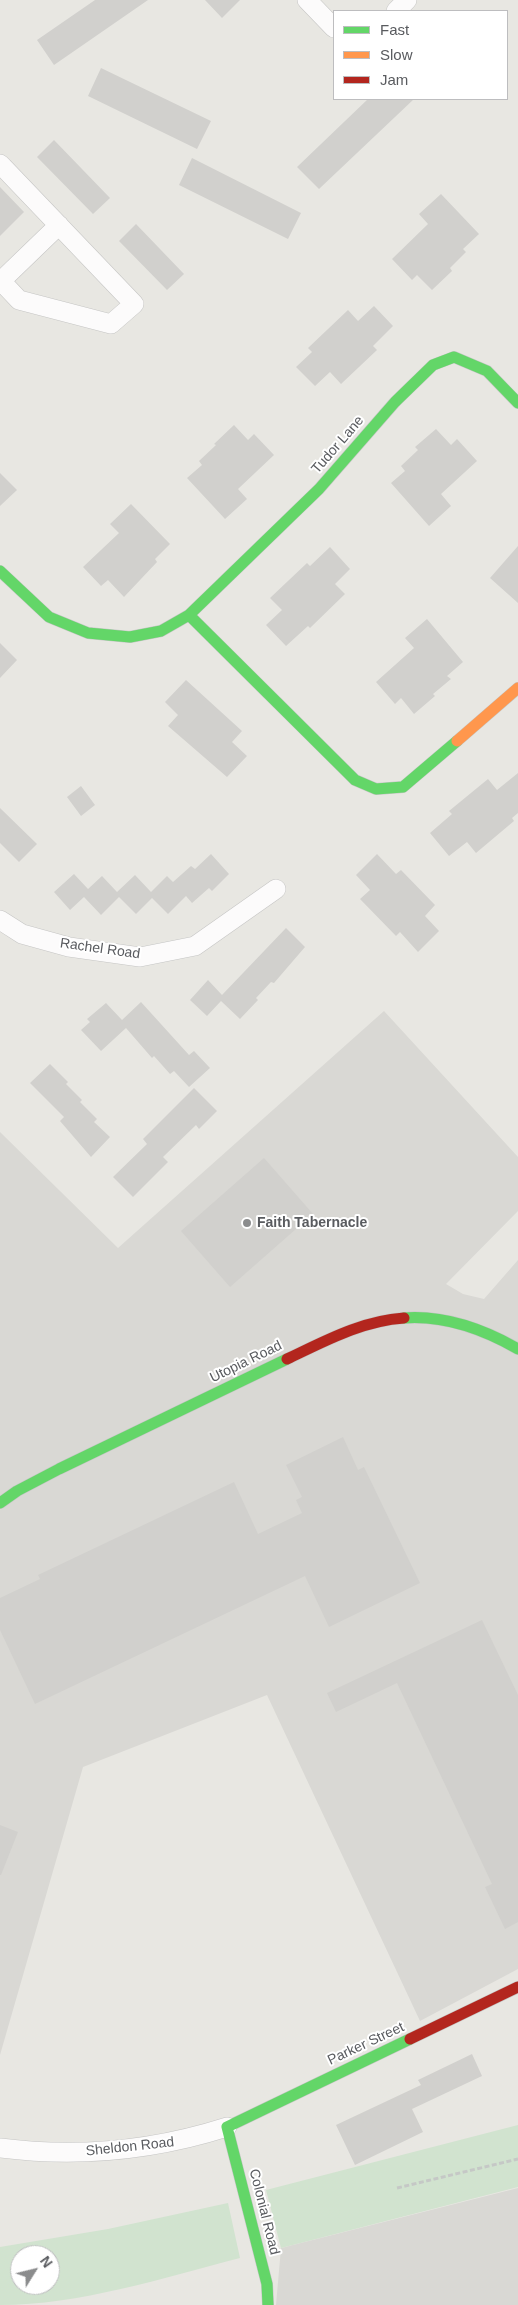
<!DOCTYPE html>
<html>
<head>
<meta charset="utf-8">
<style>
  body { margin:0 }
  #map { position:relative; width:518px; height:2305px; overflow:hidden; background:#e8e7e2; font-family:Helvetica,sans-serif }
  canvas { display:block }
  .legend { position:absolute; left:333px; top:10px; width:175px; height:90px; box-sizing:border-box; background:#fff; border:1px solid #bdbdbf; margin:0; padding:6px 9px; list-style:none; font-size:15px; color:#595b5f }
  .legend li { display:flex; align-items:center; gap:10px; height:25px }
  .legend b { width:25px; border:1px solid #bdbdbf }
  .north { position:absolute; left:10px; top:2245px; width:50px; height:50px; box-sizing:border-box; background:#fff; border:1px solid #bdbdbf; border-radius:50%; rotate:54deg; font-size:14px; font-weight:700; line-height:20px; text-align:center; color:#595b5f }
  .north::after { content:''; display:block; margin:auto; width:18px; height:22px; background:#8b8c8d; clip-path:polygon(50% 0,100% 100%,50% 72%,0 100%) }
</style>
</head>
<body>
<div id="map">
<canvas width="518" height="2305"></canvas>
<ul class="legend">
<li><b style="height:6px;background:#63d668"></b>Fast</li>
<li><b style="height:6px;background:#ff974d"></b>Slow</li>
<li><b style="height:6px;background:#b3261e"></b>Jam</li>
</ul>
<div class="north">N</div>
</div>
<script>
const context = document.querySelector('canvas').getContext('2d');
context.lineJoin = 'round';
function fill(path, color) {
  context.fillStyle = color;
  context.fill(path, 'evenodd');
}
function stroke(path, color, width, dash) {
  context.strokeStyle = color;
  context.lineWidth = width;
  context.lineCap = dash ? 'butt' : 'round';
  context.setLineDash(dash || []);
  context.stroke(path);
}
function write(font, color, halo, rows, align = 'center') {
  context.font = font + ' Helvetica,sans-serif';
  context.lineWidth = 4;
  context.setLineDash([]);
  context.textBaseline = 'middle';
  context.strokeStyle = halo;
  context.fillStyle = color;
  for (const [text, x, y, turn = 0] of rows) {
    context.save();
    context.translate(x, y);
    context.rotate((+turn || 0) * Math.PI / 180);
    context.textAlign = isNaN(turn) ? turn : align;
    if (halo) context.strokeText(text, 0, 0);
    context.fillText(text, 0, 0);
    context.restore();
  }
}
fill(new Path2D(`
  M384,1011L518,1157V1211L446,1284L463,1294L484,1299L518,1260V1969L420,2021L267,1695L83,1767L0,2055V1132L118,1248Z
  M518,2188V2305H276L281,2248Z`), '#d9d8d4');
fill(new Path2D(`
  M518,2125V2187L281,2248L266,2190Z
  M228,2203L240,2258C163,2278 79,2305 0,2305V2247L108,2229ZM20,2255H50V2285H20Z`), '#d1e3cf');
fill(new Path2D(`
  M95,0H148L54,65L37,40Z
  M205,0H240L222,18Z
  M101,68L211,121L197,149L88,96Z
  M368,99H414L319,189L297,167Z
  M54,140L110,198L93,214L37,157Z
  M192,158L301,213L288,239L179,185Z
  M0,187L24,212L0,236Z
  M441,194L479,234L463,249L466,252L450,268L452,271L432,290L417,275L412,280L392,259L428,224L419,214Z
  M136,224L184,274L167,290L119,241Z
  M374,306L393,326L373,346L377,350L341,384L330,372L315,386L296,367L312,352L308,348L348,310L358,321Z
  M234,425L248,440L254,434L274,455L238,489L247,499L225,519L187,478L202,465L199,461L216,445L214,444Z
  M436,429L451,445L457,439L477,461L441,494L451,506L429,526L391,483L405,471L401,466L418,450L415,447Z
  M0,473L17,490L0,506Z
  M131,504L170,544L155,559L157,562L124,597L108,580L101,586L83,567L119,533L110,524Z
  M518,546V603L490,578Z
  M330,547L350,569L335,584L345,594L310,628L308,626L286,646L266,625L282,610L270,598L307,563L310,566Z
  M427,619L463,662L447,676L451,679L433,694L435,696L414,714L401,698L395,704L376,682L414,648L405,638Z
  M0,643L17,660L0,678Z
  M186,680L242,731L232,742L247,756L227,777L168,726L178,715L165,702Z
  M518,773V813L512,818L514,821L476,853L467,842L449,856L430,833L452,814L449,811L488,779L497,790Z
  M81,786L95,805L81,816L67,797Z
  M0,808L37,844L19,862L0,843Z
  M211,854L229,874L212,891L209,888L192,903L186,896L168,914L152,898L136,914L119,897L101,915L84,897L70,910L54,892L74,874L88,889L102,876L117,892L135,875L151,892L167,876L173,882L191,866L195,869Z
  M377,854L396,874L401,870L435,905L425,916L439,931L418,952L400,932L396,936L360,899L370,890L356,875Z
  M286,928L305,947L274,983L271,982L256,998L258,1000L240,1019L221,1001L207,1016L190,1000L208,980L222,995Z
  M141,1002L189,1055L194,1051L210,1068L189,1087L174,1071L170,1074L154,1056L152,1058L126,1028L101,1051L81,1030L90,1022L87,1019L106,1003L122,1020Z
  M50,1064L68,1082L66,1084L82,1100L80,1102L97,1119L94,1122L110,1137L91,1157L60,1121L64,1117L30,1083Z
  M194,1088L217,1111L199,1129L196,1125L163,1157L168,1162L133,1197L113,1177L147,1144L143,1139Z
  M264,1158L313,1214L230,1287L181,1231Z
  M343,1437L358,1470L364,1467L420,1583L329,1627L305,1576L35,1704L0,1630V1598L40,1579L38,1575L234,1482L258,1534L302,1513L296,1500L302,1497L286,1465Z
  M482,1620L518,1695V1922L505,1929L485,1887L492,1884L397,1683L336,1712L327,1693Z
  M0,1825L18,1832L1,1875H0Z
  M472,2054L482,2076L412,2109L423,2132L355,2165L336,2125L421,2085L418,2080Z`), '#d1d0cd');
const street = new Path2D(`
  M307,0L334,28
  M396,11L407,0
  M0,164L3,167L134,304L111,324L19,300L1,281L59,225
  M0,920L22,934L69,947L140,957L195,946L276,889
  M0,2148C79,2158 152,2151 227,2127`);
const fast = new Path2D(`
  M0,571L49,617L88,633L130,637L161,631L189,615L355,780L376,789L403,787L457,741
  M189,615L319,489L395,402L433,365L454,357L487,371L518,403
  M404,1318C445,1315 483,1329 518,1349
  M0,1503L17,1491L59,1469L287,1359
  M268,2305L267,2284L227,2127L410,2039`);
const slow = new Path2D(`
  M457,741L518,688`);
const jam = new Path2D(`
  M287,1359C325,1341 361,1321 404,1318
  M410,2039L518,1987`);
stroke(street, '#c5c5c4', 20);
stroke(fast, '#c4c5c4', 12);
stroke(slow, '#c4c5c4', 12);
stroke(jam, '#c4c5c4', 12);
stroke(new Path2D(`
  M397,2188L518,2159`), '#c5c8c6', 3, [5, 2.5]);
stroke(street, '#fcfbfb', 19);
stroke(fast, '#63d668', 11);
stroke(slow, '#ff974d', 11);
stroke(jam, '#b3261e', 11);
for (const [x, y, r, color] of [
  [247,1223,5,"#8b8c8d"]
]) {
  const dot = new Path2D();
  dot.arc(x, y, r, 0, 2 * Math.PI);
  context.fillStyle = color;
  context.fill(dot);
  stroke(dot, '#fff', 2);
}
write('14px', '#595b5f', '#fff', [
  ["Tudor Lane",338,445,-49],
  ["Rachel Road",100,949,8],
  ["Utopia Road",246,1362,-26],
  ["Parker Street",366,2044,-25],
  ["Sheldon Road",130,2147,-6],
  ["Colonial Road",264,2212,76]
]);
write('bold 14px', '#595b5f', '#fff', [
  ["Faith Tabernacle",257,1223]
], 'left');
</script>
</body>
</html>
